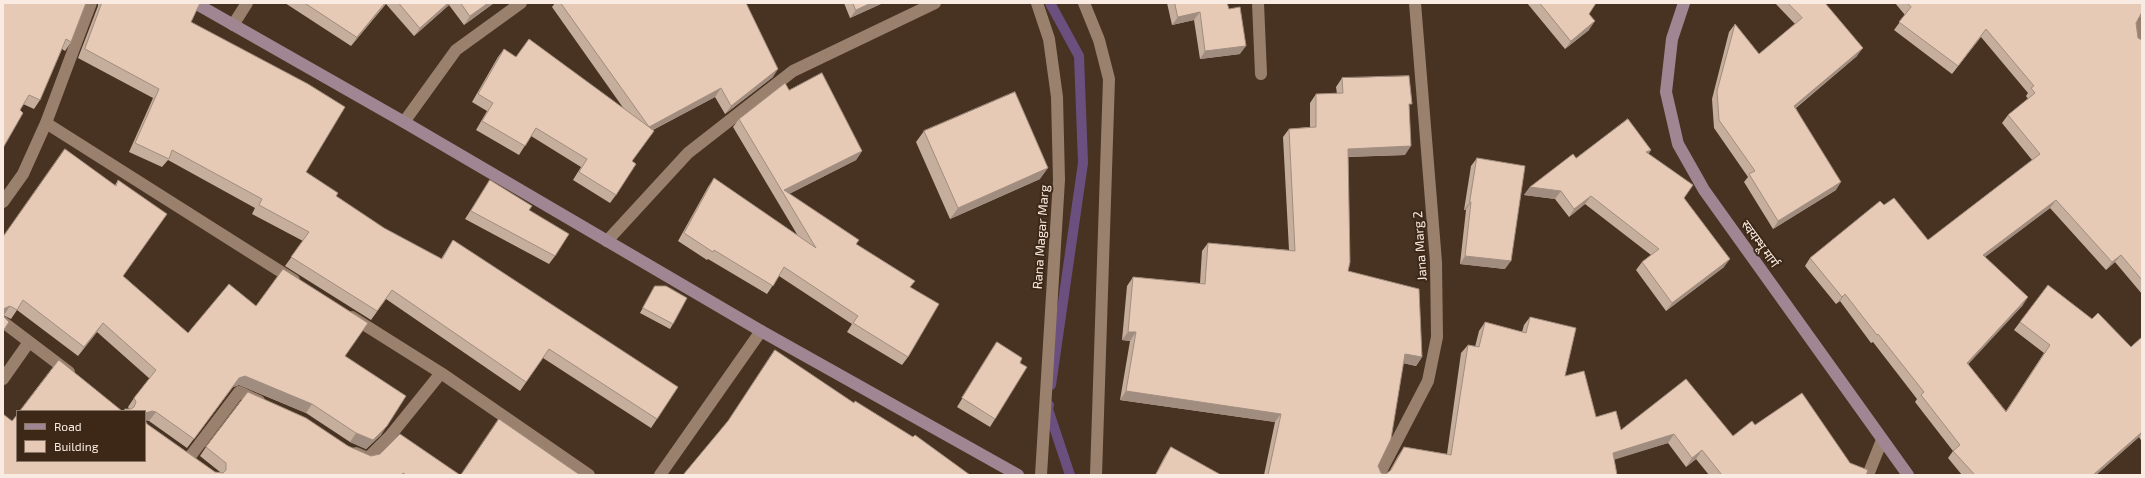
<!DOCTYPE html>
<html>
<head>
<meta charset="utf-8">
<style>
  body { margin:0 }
  #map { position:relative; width:2145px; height:478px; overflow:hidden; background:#483221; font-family:"Exo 2",sans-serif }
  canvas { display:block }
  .frame { position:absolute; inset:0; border:4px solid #f9ebe1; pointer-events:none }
  .legend { position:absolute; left:16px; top:410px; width:130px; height:52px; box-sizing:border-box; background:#3d2818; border:1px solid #887668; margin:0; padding:5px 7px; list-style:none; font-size:12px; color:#f9ebe1 }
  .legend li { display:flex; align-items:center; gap:8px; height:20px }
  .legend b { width:20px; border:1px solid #887668 }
</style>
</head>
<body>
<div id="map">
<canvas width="2145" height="478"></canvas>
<div class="frame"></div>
<ul class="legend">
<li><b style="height:5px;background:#a08693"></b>Road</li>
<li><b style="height:11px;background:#e6cab6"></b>Building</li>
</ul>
</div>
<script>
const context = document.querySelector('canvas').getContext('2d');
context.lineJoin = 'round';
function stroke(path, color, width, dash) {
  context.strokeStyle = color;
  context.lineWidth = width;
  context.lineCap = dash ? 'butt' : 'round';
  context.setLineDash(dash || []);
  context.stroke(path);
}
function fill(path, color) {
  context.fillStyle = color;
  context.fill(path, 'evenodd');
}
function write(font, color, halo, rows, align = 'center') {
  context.font = font + ' "Exo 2","Noto Sans Devanagari",sans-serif';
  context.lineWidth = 4;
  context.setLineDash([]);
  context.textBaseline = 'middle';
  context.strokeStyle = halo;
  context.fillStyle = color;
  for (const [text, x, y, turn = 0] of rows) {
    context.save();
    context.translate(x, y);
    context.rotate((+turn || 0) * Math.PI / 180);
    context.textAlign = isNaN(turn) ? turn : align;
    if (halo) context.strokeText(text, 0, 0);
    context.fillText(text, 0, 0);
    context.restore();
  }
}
stroke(new Path2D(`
  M1050,3L1079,56L1083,163L1051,385
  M1049,405L1048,409L1070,475`), '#6b507f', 10);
stroke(new Path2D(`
  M1037,3L1049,39L1057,97L1059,180L1041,475
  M1084,3L1099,40L1109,79L1096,475
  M1258,3L1261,74
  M2142,24L2138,30L2139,42L2142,44
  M233,25L247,3
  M404,122L456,50L521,3
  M46,123L294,280
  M3,202L23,174L46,123L91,3
  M607,241L688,153L793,71L935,3
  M352,317L441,373L589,475
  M3,322L69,372
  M3,379L29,342
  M356,453L368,458L390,436L441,373
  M189,458L239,392L259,401
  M660,475L761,331
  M1379,475L1428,381L1437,337L1436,262L1415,3
  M1868,475L1882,440`), '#9a816e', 12);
stroke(new Path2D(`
  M195,3L404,122L761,331L1018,475
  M1684,3L1672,39L1666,92L1678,144L1704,190L1908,475`), '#a08693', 12);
fill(new Path2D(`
  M3,3L71,42L65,51L62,49L40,100L34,109L23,104L20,110Z
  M98,3H200L191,22L306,172L336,196L384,228L441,259L453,240L657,419L651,428L543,358L520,391L386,299L371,320L285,266L303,241L252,214L255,208L168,160L162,167L129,152L153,98L78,58L98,6Z
  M285,3H494L464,25L449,5L414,36L386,4L351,46Z
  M555,3H746L773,77L725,114L715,97L653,130L632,161L616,195L610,203L573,180L581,167L531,136L519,155L476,130L487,111L472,102L498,57L504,49L516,57L624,109L552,7Z
  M844,3H883L850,18Z
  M1167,3H1227L1240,54L1200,59L1194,20L1172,25Z
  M1527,3H1596L1589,14V30L1565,49Z
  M1775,3H1825L1857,56L1796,108L1836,190L1773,229L1744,182L1748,177L1714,128L1712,99L1729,32L1735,24L1759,54L1795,24Z
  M1895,3H2142V17L2138,19L2136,23L2138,38L2142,40V294L2115,262L2106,270L2050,208L1985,257L2023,305L1968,364L2006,411L2044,353L2014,330L2020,322L2092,319L2131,347L2142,337V442L2139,437L2096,475H1962L1948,458L1953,451L1915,402L1917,399L1873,342L1871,343L1840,301L1836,304L1805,266L1810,258L1884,205L1928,240L2032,160L2002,123L2008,115L2028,99L2026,96L2028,93L1981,37L1952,74L1894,30L1905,15Z
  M1342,78L1409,107L1405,155L1348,157V271L1422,357L1416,366L1403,363L1378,466L1381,473L1386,474L1389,472L1398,456L1404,447L1447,454L1461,353L1468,345L1475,347L1479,331L1485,322L1522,332L1524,325L1530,317L1565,376L1596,417L1621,430L1733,436L1755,425L1850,463L1866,475H1709L1696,459L1686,467L1668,443L1614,459L1617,475H1264L1275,422L1120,400L1130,341L1122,340L1127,286L1133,277L1200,283L1202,251L1208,243L1289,250L1283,137L1289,129L1310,127V103L1316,94H1337L1336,87Z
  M789,90L862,151L856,160L789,194L856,244L910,287L908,357L902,365L847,332L852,324L779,276L767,294L708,259L707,260L678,241L708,187L714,178L798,236L733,127L739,119Z
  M924,131L1040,179L950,219L916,142Z
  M1651,150L1648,154L1684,198L1724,267L1666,311L1636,270L1642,262L1651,255L1585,204L1569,217L1555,199L1524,195L1530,187L1576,158Z
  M1477,158L1505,269L1460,264L1466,210H1464L1471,166Z
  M118,180L123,276L188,333L256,306L345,356L381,435L366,449L350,442L306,413L239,385L233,387L187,448L149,421L145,420L129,409L128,407L134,398L150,379L97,332L78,356L17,310L11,319L3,315V237L115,185Z
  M490,180L555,256L549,264L465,219Z
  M655,286L673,324L670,329L640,313L652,291Z
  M997,342L995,419L990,427L957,407L991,351Z
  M12,421L147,424L215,472H220L200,456L206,447L348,446L371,456L460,475H3Z
  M1171,447L1221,475H1155L1165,456Z`), '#c6ae9d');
fill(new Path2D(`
  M385,3H386L351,46L357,37Z
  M448,3H451L449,5L414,36L420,28Z
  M488,3H494L464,25L470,16Z
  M871,3H883L850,18L856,10Z
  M1200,12L1194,20L1172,25L1178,17Z
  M2141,12H2142V17L2136,20Z
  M1595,21L1589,30L1565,49L1571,41Z
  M1246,46L1240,54L1200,59L1205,51Z
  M1863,48L1857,56L1789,113L1794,106Z
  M778,69L773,77L725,114L731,106Z
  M721,88L715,97L643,135L649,127Z
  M1411,146L1405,155L1341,157L1348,149Z
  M1651,150L1646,158V152Z
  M862,151L856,160L785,196L784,190Z
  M1048,168L1040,179L950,219L958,208Z
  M1841,182L1836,190L1773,229L1778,221Z
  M1530,187L1561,191L1555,199L1524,195Z
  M1591,196L1585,204L1569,217L1574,209Z
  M2056,200L2050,208L1977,263L1983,255Z
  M1470,202H1471L1466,210H1464Z
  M2121,255L2115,262L2106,270L2112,262Z
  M1465,256L1511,261L1505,269L1460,264Z
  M1730,259L1724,267L1666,311L1672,303Z
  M1845,294L1840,301L1836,304L1842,297Z
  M2028,297L2023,305L1962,371L1967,363Z
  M10,306L4,315H3V309Z
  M103,323L97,332L78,356L84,347Z
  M1128,332H1136L1130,341L1122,340Z
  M1405,354L1422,357L1416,366L1398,362Z
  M245,376L312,404L306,413L239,385L233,387L187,448L239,378Z
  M1126,391L1281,414L1275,422L1120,400Z
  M152,411L156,412L149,421L145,420V413Z
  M387,426L381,435L366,449L350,442L356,433Z
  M2142,432V433L2139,437L2096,475H2093Z
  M1674,434L1668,443L1607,462L1613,453Z
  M1702,450L1696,459L1686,467L1692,458Z`), '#a18d7f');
const building = new Path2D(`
  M3,3H86L71,42L66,39L40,100L29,95L20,110L23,113L3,148Z
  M102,3H200L191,22L308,84L345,107L306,172L338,193L336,196L384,228L442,259L453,240L678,387L657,419L549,349L526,382L392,290L377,311L291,257L309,232L259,205L262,199L172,150L169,159L135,143L159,89L85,49Z
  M305,3H385L357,37Z
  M399,3H448L420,28Z
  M461,3H488L470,16Z
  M561,3H746L778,69L731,106L721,88L649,127L654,131L632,161L636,164L616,195L579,172L587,159L536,128L525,146L482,121L493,103L478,94L504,49L516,57L529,39L649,127Z
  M853,3H871L856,10Z
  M1175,3H1227L1229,9L1240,7L1246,46L1205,51L1200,12L1178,17Z
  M1540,3H1596L1589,14L1595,21L1571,41Z
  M1788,3H1825L1863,48L1794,106L1841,182L1778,221L1749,174L1755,171L1719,120L1717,91L1735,24L1759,54L1802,18Z
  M1907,3H2142V12L2136,23L2138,38L2142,40V280L2121,255L2112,262L2056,200L1983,255L2028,297L1967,363L2006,412L2050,345L2020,322L2048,285L2092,319L2098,313L2131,347L2142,337V432L2093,475H1975L1953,451L1960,445L1921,395L1924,392L1878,334L1877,335L1845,294L1842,297L1810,258L1880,201L1884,205L1894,198L1928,240L2040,154L2008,115L2035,93L2031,88L2034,86L1986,29L1958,66L1899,22L1911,7Z
  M822,73L862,151L784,190L859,240L856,244L915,281L910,287L939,304L908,357L853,323L858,316L784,267L773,286L714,250L713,252L684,233L714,178L816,248L739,119L785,83L789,90Z
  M1409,76L1412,104H1409L1411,146L1348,149L1350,262L1348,271L1419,289L1422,357L1405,354L1391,439L1378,466L1381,473L1386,474L1391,470L1404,447L1451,455L1468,345L1479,347L1485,322L1526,333L1530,317L1576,328L1565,376L1584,371L1596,417L1616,411L1621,430L1686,379L1733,436L1752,421L1755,425L1802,393L1850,463L1868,470L1866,475H1722L1702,450L1692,458L1674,434L1613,453L1617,475H1268L1281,414L1126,391L1136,332H1128L1133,277L1205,284L1208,243L1295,251L1289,129L1316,127V94L1343,93L1342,78Z
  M1015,92L1048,168L958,208L924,131Z
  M1628,119L1651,150L1646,152L1693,185L1684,198L1730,259L1672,303L1642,262L1659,249L1591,196L1574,209L1561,191L1530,187L1573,154L1576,158Z
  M65,149L116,186L118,180L167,214L123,276L188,333L229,284L256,306L283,269L368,323L345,356L406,396L387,426L373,440L356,433L312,404L245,376L239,378L194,439L156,412L152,411L145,413V415V411H123L125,409H131L134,407L136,402L134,398L156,370L103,323L84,347L23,300L17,310L10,306L3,309V310V237Z
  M1477,158L1525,166L1511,261L1465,256L1471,202H1470Z
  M490,180L532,206L529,210L569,234L555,256L471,211Z
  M655,286H666L687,298L673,324L643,308Z
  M3,316L9,322L3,331Z
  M997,342L1022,358L1020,363L1027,367L995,419L962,398Z
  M775,350L854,403L855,401L913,437L915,435L970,475H683L728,421Z
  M59,360L122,411H20Z
  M248,392L306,418L348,446L371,456L380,454L400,434L460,475H406L403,473L402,475H3V414L12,421L17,415V461H145V420L147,424L215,472L223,473L226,470V463L206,447Z
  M499,419L580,475H461Z
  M1171,447L1221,475H1156Z`);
fill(building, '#e6cab6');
stroke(building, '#a18d7f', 1);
write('13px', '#f9ebe1', '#3d2818', [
  ["Rana Magar Marg",1041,237,-86],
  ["स्वयम्भू मार्ग",1760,244,54],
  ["Jana Marg 2",1420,246,-94]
]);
</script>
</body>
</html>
